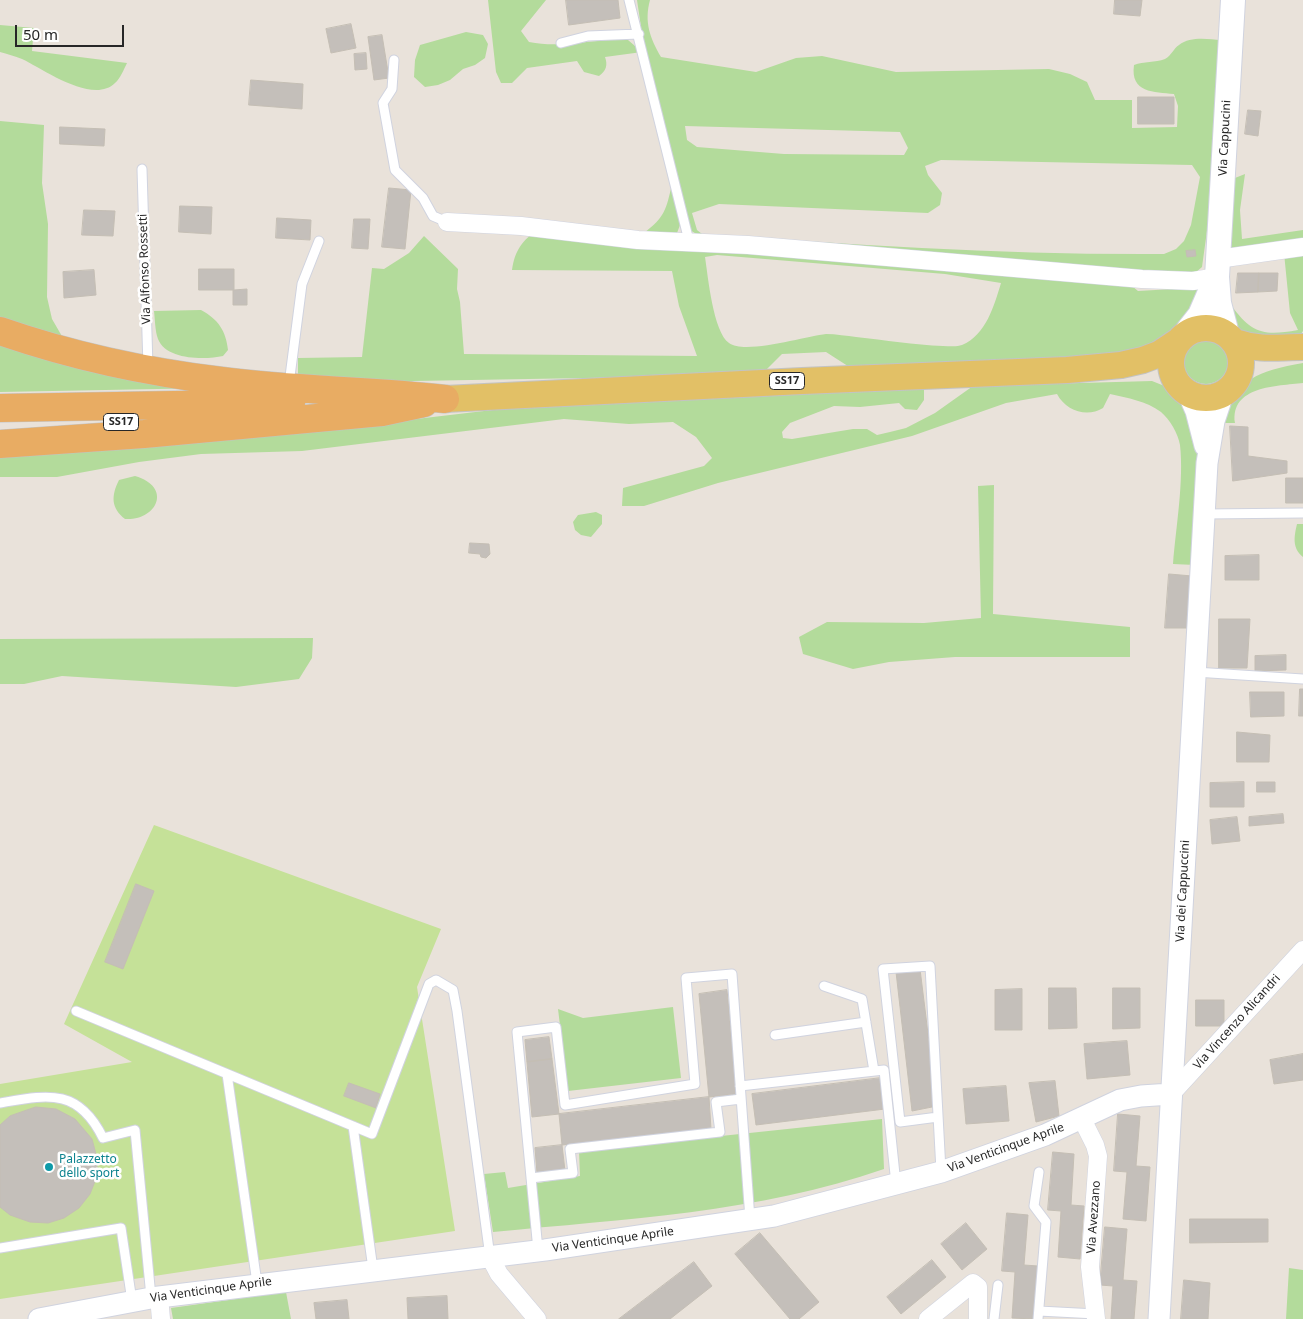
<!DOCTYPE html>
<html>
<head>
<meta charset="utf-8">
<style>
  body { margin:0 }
  #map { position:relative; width:1303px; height:1319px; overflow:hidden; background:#e9e2da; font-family:"Noto Sans",sans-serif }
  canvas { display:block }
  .scale { position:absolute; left:15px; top:25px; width:109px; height:22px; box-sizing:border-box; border:2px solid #272727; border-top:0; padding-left:6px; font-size:15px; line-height:18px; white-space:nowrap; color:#272727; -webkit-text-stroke:4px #fff; paint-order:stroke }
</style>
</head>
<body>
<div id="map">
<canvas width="1303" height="1319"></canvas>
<div class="scale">50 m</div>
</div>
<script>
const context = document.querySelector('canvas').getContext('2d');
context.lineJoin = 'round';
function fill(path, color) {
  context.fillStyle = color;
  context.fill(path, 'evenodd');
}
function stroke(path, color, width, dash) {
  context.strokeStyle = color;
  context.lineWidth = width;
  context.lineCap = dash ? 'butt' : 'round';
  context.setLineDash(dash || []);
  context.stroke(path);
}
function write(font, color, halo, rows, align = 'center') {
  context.font = font + ' "Noto Sans",sans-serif';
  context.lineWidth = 5;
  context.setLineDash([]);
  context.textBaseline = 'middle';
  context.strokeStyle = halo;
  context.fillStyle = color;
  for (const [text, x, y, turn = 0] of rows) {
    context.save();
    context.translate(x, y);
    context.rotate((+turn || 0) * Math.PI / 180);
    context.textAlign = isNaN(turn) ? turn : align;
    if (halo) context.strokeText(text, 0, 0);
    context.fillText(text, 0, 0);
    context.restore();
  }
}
fill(new Path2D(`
  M488,0H546L521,31L529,42C563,49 594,38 628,40L642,52L605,57C608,65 606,71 599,76L584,72L577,61L527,68L512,83H501L496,72Z
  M637,0H650C644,22 650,38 661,57L756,72L796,58L822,56L896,72L1049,69L1070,74L1087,82L1095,100H1132V128L1177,127L1178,106L1174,94C1154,92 1130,93 1134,65C1144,61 1155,63 1165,59C1172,55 1173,49 1179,45C1190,36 1208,39 1221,40L1210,209L1202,267L1195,273L1174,275L700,236L688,229L645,54ZM685,126L900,132L908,148L904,155L784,154L697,147L687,140ZM941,160L1192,165L1200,177L1191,225L1184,241L1176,249L1164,254C1009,255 856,245 702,234L697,230L692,213L719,204L928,213L940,205L942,193L928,175L925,166Z
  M0,25L34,28L32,51L127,63C124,69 120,79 115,83C93,105 43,69 22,59C15,56 7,54 0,52Z
  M466,32L483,35L488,44L485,58L475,65L463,69L450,80L438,85L425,87L414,77L415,60L420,45Z
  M0,121L44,125L42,183L48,224L47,297L52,319L63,338L0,323Z
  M1245,174L1240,210L1242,239L1303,230V241L1228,251L1235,178Z
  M672,184L680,225L677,233H644C665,217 666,210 672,184Z
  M538,229L1132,286L1138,291L1173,289L1199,284V308L1163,342L1105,361L854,370L826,352L782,354L764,372L701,376L298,383V358L362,357L372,268L384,269L409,253L424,236L458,269L457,289L460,302L464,354L697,356L679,306L672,271L512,270C515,250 522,241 538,229ZM717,255L945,274L1001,283C994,306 986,335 962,345C957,347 949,346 943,346C914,345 885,340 856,337C847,336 836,334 826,334C806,336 745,355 729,343C713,332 708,276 705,257Z
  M1303,250V331L1297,340L1269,344L1236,329L1231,305C1252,334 1264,336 1298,330L1290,313L1284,253Z
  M201,310C218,319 226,331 228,350L223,356C205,360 166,360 158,339C155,331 155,319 154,311Z
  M0,336L210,388L0,392Z
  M1184 362a22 22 0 1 1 44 0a22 22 0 1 1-44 0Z
  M1303,363V383C1277,386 1230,386 1235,423H1219C1237,378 1258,371 1303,363Z
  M1152,381L1167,387L1186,404L1199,447L1195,565L1173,564C1176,527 1184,481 1180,445C1178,433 1170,420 1161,412C1146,401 1128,398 1110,394L1103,408C1087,418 1066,411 1057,394L1006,403L912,436L718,483L644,506H622L623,488L704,466L712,458L696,437L673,422L629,424L564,419L302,451L201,454L139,462L57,477H0V449L365,425L501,409L924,385V400L917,410L905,409L899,403L860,407L834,406L790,423L782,432L783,438L792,439L853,429H867L877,435L890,432L906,428L935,413L973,386Z
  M135,476C173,487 157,521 125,519C111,508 111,496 119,480Z
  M994,485L993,614L1130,627V657H955L889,662L853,669L803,654L799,637L827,622L924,623L981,618L978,486Z
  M596,512L602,515V524L591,537L581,535L575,530L573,522L578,515Z
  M1297,524H1303V557C1292,548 1294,537 1297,524Z
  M313,638L312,658L299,679L236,687L62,676L24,684H0V639Z
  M673,1007L681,1078L568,1091L558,1009L583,1018Z
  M882,1119L884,1169C758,1213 624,1219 493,1232L484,1174L505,1172L508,1188L580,1176L579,1151Z
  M1289,1268L1303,1270V1319H1286Z
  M286,1292L291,1319H173L171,1308Z`), '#b3db9b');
fill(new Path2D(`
  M154,825L441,929L417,987L455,1231L0,1299V1084L132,1062L64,1024Z`), '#c5e198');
const building = new Path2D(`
  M566,0H618L620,18L569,25Z
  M1115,0H1142L1140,16L1114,14Z
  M351,24L356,48L331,53L326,29Z
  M382,35L389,78L374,80L368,37Z
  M366,53L367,69L355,70L354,54Z
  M251,80L303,84L302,109L249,105Z
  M1138,97H1174V124H1138Z
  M1248,110L1261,111L1258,136L1245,134Z
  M60,127L105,129L104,146L60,144Z
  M389,188L411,190L405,249L382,247Z
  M180,206L212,207L211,234L179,232Z
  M84,210L115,211L113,236L82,235Z
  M277,218L311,220L310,240L276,238Z
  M354,219H370L368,249L352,248Z
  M1195,250L1196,256L1187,257L1186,251Z
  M199,269H234V290L247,289V305H233V290H199Z
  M94,270L96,295L64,298L63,272Z
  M1238,273H1259L1258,292L1236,293Z
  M1259,273H1278L1277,291L1258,292Z
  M1230,426L1248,427V456L1287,461V473L1233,481Z
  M1286,478H1303V503H1286Z
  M470,543L489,544L490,554L486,558L481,557L480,554L469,553Z
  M1259,555V580H1225V556Z
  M1169,574L1192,576L1190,628H1165Z
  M1219,619H1250L1247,668H1219Z
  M1286,655V670L1255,671V656Z
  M1300,689H1303V716H1299Z
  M1250,692H1284V716L1251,717Z
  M1237,732L1270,735L1269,762H1237Z
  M1244,782V807H1210V783Z
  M1257,782H1275V792H1257Z
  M1283,814L1284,823L1249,826V817Z
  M1237,817L1240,841L1212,844L1210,820Z
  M136,884L154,891L123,969L105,962Z
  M920,969L937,1106L912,1111L896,972Z
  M1049,988H1076L1077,1028L1049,1029Z
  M1113,988H1140V1028L1113,1029Z
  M1022,989V1030H995V990Z
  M727,990L737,1094L709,1097L699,994Z
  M1196,1000H1224V1026H1196Z
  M549,1037L552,1059L527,1062L525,1040Z
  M1127,1041L1130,1075L1087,1079L1084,1044Z
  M1303,1054V1080L1274,1084L1270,1060Z
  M552,1059L559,1114L532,1117L527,1062Z
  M881,1078L885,1109L756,1125L752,1094Z
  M1055,1081L1059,1116L1036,1122L1029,1083Z
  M349,1083L380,1094L376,1108L344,1096Z
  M1006,1086L1009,1121L966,1124L963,1089Z
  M709,1097L711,1129L562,1145L559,1114Z
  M36,1107L56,1109L75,1119L92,1139L97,1158V1176L90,1194L79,1208L64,1218L48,1223L30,1222L10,1215L0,1207V1125L10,1116Z
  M1118,1114L1140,1116L1136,1166L1150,1167L1146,1221L1123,1219L1127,1172L1114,1171Z
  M562,1145L565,1171L537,1173L535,1148Z
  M1053,1152L1074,1154L1071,1205L1084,1206L1080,1259L1058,1257L1061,1211L1048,1210Z
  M1007,1213L1028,1215L1024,1265L1038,1266L1034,1319L1012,1318L1015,1272L1002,1271Z
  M1190,1219H1268V1242L1190,1243Z
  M966,1223L987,1249L962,1270L941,1244Z
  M1105,1227L1127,1229L1123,1280L1137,1281L1134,1319H1111L1113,1286L1100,1285Z
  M760,1233L819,1302L799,1319H790L735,1254Z
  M932,1260L946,1277L901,1314L887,1297Z
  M694,1262L712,1286L670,1319H619Z
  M1184,1280L1210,1283L1208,1319H1181Z
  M447,1296L448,1319H408L407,1298Z
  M347,1300L349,1319H316L314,1303Z`);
fill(building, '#c4bfba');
stroke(building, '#c4beb4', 1);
const service = new Path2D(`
  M629,0L689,241
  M561,43L588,36L639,34
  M394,60L392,89L383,103L395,170L423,198L433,216L447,222
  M142,169L148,367
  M289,384L302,284L319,241
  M1205,514L1303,513
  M1195,672L1303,679
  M824,986L862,999L874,1071
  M76,1011L372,1134L429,984L436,980L453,990L457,1011L490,1257
  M775,1035L866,1022
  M227,1074L257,1283
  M740,1086L884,1070L896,1184
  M0,1103C47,1095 78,1087 103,1138L135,1130L151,1297
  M938,1117L900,1122L883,969L930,966L941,1171
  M353,1126L373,1269
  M531,1178L573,1173L570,1149L720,1132L716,1102L741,1099
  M0,1248L121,1228L132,1301
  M538,1250L517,1032L556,1027L565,1105L695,1084L686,978L732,974L750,1219
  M1039,1311L1096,1314
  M994,1319L998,1285
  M1038,1319L1046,1222L1034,1206L1039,1172`);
const minor = new Path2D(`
  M447,222L521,226L638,240L748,245L1142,279L1193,281L1217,277
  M1218,259L1303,247
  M1171,1094L1303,950
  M1082,1119L1095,1145L1098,1156L1090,1267L1096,1319
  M490,1257L499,1274L537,1319
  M159,1297L161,1319
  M928,1319L973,1283L978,1287V1319`);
const tertiary = new Path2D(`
  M1189,395L1196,411L1205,446
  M39,1319L151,1298L545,1250L774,1216L941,1172L1045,1135L1120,1100L1141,1096L1171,1094
  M1159,1319L1207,463L1214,421L1223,394`);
const secondary = new Path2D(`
  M1185,334L1200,315L1216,278
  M1227,334L1219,303L1217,277L1233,0`);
const primary = new Path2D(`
  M1171 363a35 35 0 1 1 70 0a35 35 0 1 1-70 0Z
  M1235,342C1261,351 1277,347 1303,347
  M445,399L802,381L1067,370L1121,365L1143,360L1159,354L1177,342`);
const trunk = new Path2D(`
  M0,331C72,356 146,372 222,381C296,391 370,390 445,399
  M0,408L291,403
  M0,444L144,434L382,412L424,403`);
stroke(service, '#d0d3df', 11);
stroke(minor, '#d0d3df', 19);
stroke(tertiary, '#d0d3df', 23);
stroke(secondary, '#d0d3df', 26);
stroke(primary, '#c3c3c3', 28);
stroke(trunk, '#c3c3c3', 29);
stroke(service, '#fff', 9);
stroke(minor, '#fff', 18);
stroke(tertiary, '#fff', 21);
stroke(secondary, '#fff', 24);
stroke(primary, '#e2c066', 26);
stroke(trunk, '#e8ac63', 28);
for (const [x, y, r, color] of [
  [49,1167,5,"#0f9aa8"]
]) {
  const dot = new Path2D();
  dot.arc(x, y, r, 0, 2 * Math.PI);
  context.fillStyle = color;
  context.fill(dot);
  stroke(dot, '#fff', 2);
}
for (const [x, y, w] of [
  [787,381,35],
  [121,422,35]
]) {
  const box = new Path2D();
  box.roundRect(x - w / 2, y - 8.5, w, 17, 4);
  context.fillStyle = '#fff';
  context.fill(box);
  stroke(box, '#272727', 1);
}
write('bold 11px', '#272727', null, [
  ["SS17",787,381],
  ["SS17",121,422]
]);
write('12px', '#272727', '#fff', [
  ["Via Cappucini",1225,138,-87],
  ["Via Alfonso Rossetti",145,269,-92],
  ["Via dei Cappuccini",1183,891,-87],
  ["Via Vincenzo Alicandri",1237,1022,-48],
  ["Via Venticinque Aprile",1006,1148,-20],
  ["Via Avezzano",1094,1217,-86],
  ["Via Venticinque Aprile",613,1240,-8],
  ["Via Venticinque Aprile",211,1290,-8]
]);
write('12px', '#0d838f', '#fff', [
  ["Palazzetto",59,1160],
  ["dello sport",59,1174]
], 'left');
</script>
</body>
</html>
